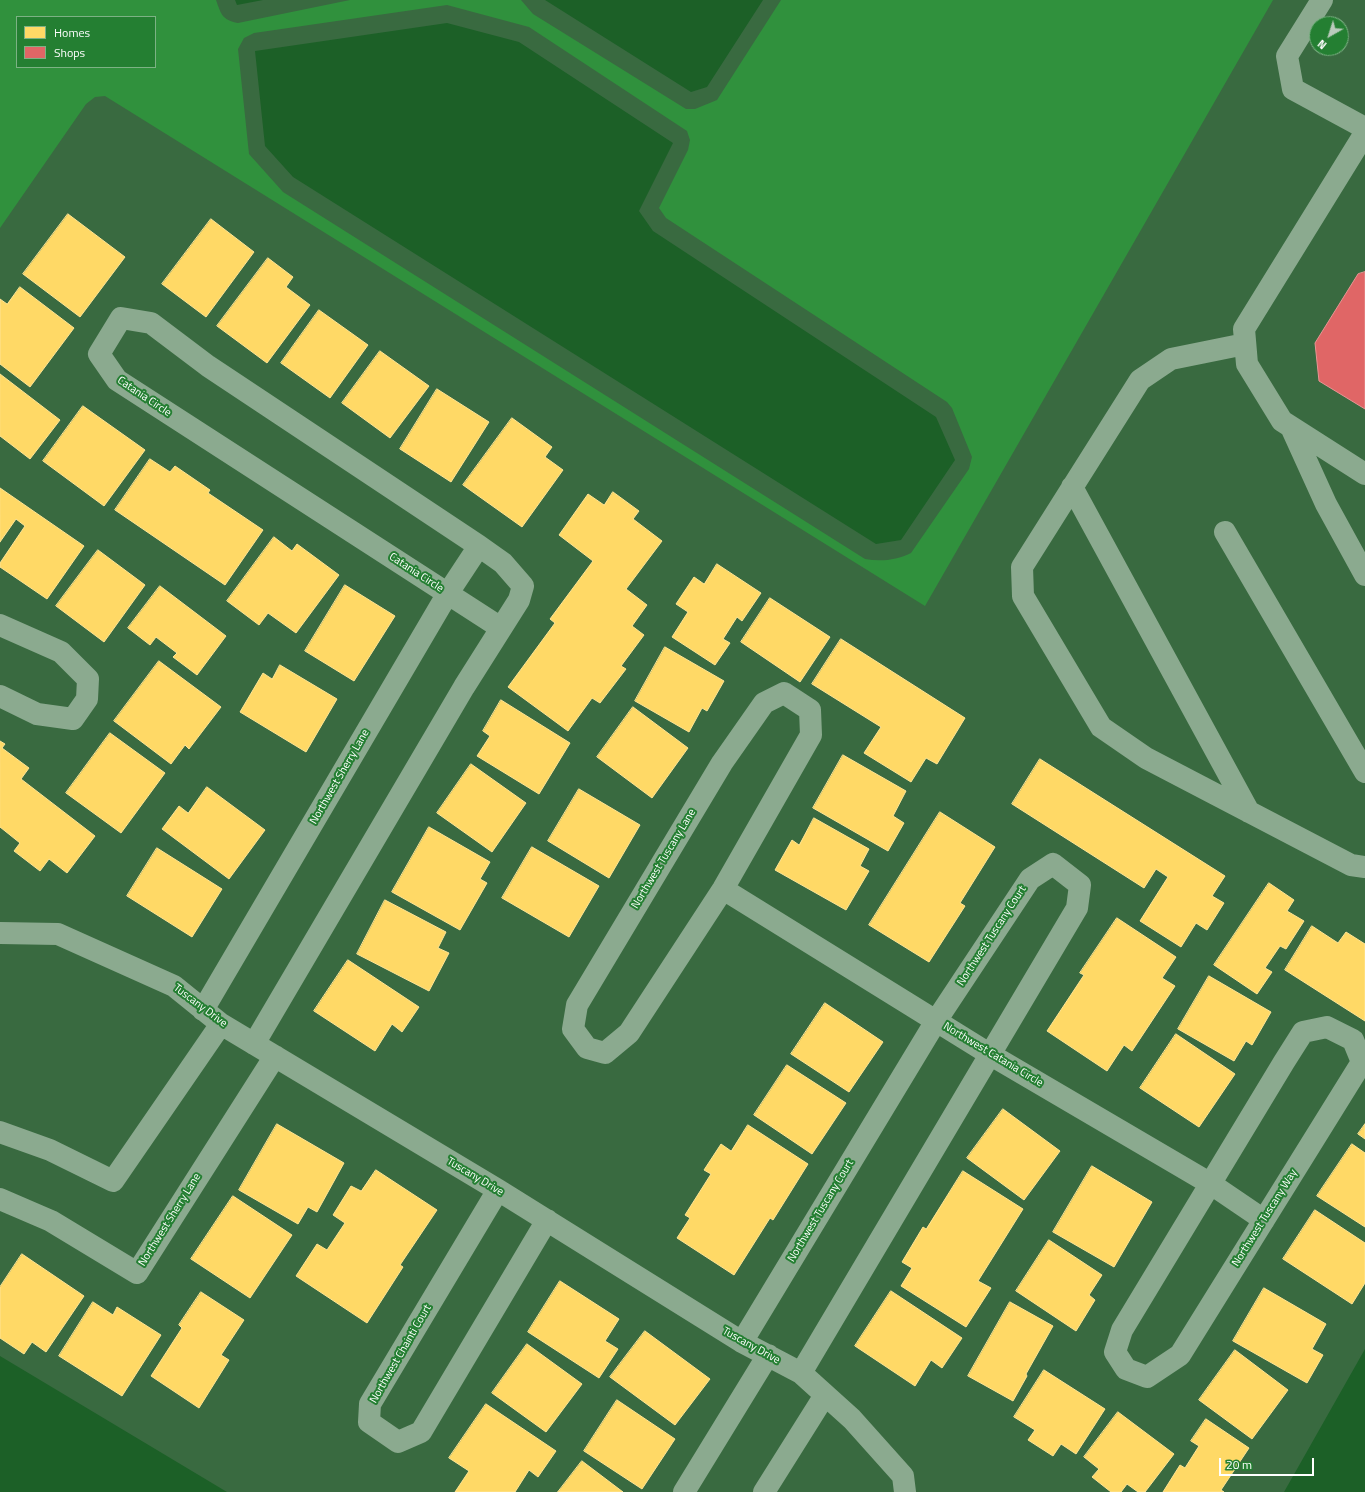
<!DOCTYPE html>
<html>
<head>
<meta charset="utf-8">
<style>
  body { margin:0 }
  #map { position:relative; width:1365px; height:1492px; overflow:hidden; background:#396a40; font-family:"Titillium Web",sans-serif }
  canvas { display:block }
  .legend { position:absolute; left:16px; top:16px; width:140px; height:52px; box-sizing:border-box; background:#247f32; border:1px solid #7cb284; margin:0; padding:5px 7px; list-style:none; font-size:12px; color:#fff }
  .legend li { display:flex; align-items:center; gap:8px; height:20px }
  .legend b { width:20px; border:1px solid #7cb284 }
  .north { position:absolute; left:1309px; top:16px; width:40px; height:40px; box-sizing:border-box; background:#247f32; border:1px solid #7cb284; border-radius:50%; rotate:219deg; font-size:11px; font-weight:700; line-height:16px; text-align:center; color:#fff }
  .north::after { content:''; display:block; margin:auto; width:14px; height:18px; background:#bacbbc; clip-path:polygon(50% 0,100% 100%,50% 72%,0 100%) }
  .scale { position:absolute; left:1219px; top:1458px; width:95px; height:18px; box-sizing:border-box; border:2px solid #fff; border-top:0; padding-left:5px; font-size:12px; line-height:14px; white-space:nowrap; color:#fff; -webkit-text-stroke:3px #247f32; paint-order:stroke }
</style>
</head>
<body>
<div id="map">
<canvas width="1365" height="1492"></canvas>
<ul class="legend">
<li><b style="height:11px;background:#ffd966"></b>Homes</li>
<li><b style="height:11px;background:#e06666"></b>Shops</li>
</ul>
<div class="north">N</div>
<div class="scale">20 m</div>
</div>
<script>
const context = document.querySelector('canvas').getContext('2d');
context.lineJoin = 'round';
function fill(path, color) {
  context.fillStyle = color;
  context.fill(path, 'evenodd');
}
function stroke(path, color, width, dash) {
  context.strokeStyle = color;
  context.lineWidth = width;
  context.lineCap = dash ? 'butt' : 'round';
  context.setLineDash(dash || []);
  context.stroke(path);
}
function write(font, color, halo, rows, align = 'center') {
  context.font = font + ' "Titillium Web",sans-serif';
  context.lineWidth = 4;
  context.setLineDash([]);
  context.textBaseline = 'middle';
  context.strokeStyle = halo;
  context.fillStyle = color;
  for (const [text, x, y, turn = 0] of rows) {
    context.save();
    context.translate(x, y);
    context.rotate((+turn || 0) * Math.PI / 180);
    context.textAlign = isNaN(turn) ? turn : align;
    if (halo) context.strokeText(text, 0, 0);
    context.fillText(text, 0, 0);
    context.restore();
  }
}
fill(new Path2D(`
  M0,0H216C221,14 222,20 238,23L350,0H521L533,14L686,109H695L717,100L781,0H1273L925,606L105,96L95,97L86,104L0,228ZM447,5L529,27L687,131L690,140L688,150L659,208L666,218L947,402L952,408L972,457L969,469L911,553C897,560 881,562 865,559L283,192L249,154L238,49L244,38L254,33ZM17,17H155V67H17Z`), '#30913d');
fill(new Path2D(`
  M235,0H263L237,5Z
  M545,0H763L707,87L691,92Z
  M447,23L519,42L673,143L639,211L653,231L936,417L955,460L901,540L876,544L293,177L265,146L255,51Z
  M1365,1349V1492H1284Z
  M0,1356L227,1492H0Z`), '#1c6027');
const homes = new Path2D(`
  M68,214L125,257L80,317L23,274Z
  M211,219L254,252L206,317L162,284Z
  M268,258L293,277L286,287L310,305L267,363L217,326Z
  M20,287L74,328L30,387L0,364V299L7,304Z
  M319,310L368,345L330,398L281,363Z
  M380,351L429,386L390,438L342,403Z
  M0,374L60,420L30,459L0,436Z
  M437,389L489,422L451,482L400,449Z
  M83,406L145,450L104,506L43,461Z
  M512,418L552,447L545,457L563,470L522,527L463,485Z
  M150,459L170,472L175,466L210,490L208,493L263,530L225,585L115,510Z
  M0,488L84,546L47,599L0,567V563L25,526L16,519L0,542Z
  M613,492L639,511L633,519L662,541L626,589L647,605L632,626L644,635L621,666L626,669L600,703L592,698L568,731L508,687L555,623L550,619L593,561L559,535L588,494L604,505Z
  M274,537L292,551L297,544L339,575L296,633L268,613L259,625L227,601Z
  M98,550L145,585L104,642L56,606Z
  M717,564L761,593L742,621L737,617L723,639L730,643L715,665L672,637L688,612L676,604L694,577L704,584Z
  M345,585L395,616L354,681L305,651Z
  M160,586L226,636L197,675L173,657L177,653L156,637L150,645L128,628Z
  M770,598L830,637L800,682L741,642Z
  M841,639L965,718L937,764L926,758L911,782L864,753L881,727L812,684Z
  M665,647L724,681L707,711L702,708L689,732L635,701Z
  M159,661L221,707L189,749L185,745L171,764L114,721Z
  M280,665L337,699L306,752L240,712L263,673L272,679Z
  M501,700L570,743L539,794L477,756L490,736L483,731Z
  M633,707L688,748L652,798L597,757Z
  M110,733L165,773L121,833L66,793Z
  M0,741L5,744L2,748L29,768L21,779L95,836L67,873L49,859L40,871L14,851L20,843L0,827Z
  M843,755L906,791L893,816L904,823L888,851L813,808Z
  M1040,759L1225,876L1212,896L1224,903L1207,930L1196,923L1181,947L1140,921L1168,877L1156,869L1144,888L1012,804Z
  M471,764L526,803L492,852L437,813Z
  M207,787L265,830L229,879L162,829L179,806L188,813Z
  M579,789L640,825L609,878L548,841Z
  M940,812L995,847L960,903L965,906L929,962L869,925Z
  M814,818L869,849L860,866L869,871L846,910L775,870L792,840L799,845Z
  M429,827L490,862L480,879L487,883L460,930L392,892Z
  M532,847L599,886L569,937L502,898Z
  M157,848L222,889L192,937L127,896Z
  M1269,883L1294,900L1287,911L1304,921L1286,949L1280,946L1265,968L1272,972L1257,994L1214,965Z
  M385,900L446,932L438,948L449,953L429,991L357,954Z
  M1117,918L1176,957L1162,978L1175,986L1132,1051L1124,1045L1107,1071L1047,1031L1084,975L1080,973Z
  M1312,926L1338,943L1346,932L1365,944V1021L1285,970Z
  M348,960L419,1007L402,1032L392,1024L375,1051L314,1011Z
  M1209,976L1271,1012L1252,1045L1246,1041L1234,1061L1178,1029Z
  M825,1003L883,1042L849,1092L791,1054Z
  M1176,1034L1235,1074L1199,1127L1140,1088Z
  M787,1065L846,1103L812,1154L754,1115Z
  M1003,1109L1060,1151L1024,1200L967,1158Z
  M277,1124L344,1163L317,1212L308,1207L298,1224L239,1190Z
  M1365,1124V1139L1358,1134Z
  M748,1125L808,1164L773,1220L770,1218L734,1275L677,1238L690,1218L685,1215L711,1174L704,1170L721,1144L731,1151Z
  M1352,1144L1365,1153V1227L1317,1196Z
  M1092,1166L1152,1202L1114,1267L1053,1232Z
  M376,1170L437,1210L400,1265L403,1267L367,1323L296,1276L317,1244L327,1250L345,1223L333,1215L351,1186L361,1191Z
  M963,1171L1023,1209L978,1281L991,1288L966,1327L901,1286L912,1268L902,1262L923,1227L926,1229Z
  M233,1196L292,1235L250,1298L191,1259Z
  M1315,1210L1365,1243V1283L1352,1304L1283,1259Z
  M1049,1240L1102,1275L1089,1295L1095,1300L1076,1331L1016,1291Z
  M22,1254L84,1296L46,1352L32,1342L24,1354L0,1338V1287Z
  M560,1281L619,1319L605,1341L618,1349L599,1378L528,1332Z
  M1264,1288L1326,1324L1312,1349L1323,1355L1307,1383L1233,1341Z
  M891,1291L962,1338L942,1368L931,1360L915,1386L855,1346Z
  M201,1292L244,1320L221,1355L229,1360L199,1408L151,1376L182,1328L179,1325Z
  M93,1302L113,1315L117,1307L161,1335L122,1396L59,1356Z
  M1010,1302L1053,1326L1026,1374L1027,1376L1013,1401L968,1376Z
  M645,1331L710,1379L675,1425L610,1377Z
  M527,1344L582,1384L546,1432L492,1393Z
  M1235,1350L1288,1390L1252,1439L1199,1400Z
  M1044,1370L1105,1409L1076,1454L1061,1444L1053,1456L1028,1440L1035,1430L1014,1417Z
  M617,1400L675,1439L642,1489L584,1451Z
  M486,1404L556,1451L538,1477L529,1470L515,1492H455L469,1471L449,1458Z
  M1118,1412L1174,1454L1145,1492H1138L1127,1484L1121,1492H1111L1092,1477L1099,1469L1084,1457Z
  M1206,1419L1249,1448L1221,1490L1224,1492H1163L1180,1465L1185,1468L1199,1446L1191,1441Z
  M582,1461L623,1492H558Z`);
fill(homes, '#ffd966');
stroke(homes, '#ffe494', 1);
const shops = new Path2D(`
  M1365,272V409L1319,381L1315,343L1358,274Z`);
fill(shops, '#e06666');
stroke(shops, '#e99494', 1);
stroke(new Path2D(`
  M1322,0L1287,56L1293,89L1365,128
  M1365,133L1244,329L1247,364L1282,421L1365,474
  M1245,344L1171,359L1140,380L1022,567L1023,596L1101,727L1146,758L1351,865L1365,867
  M1291,427L1326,504L1365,575
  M1072,487L1249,812
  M1225,532L1365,772
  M0,625L61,652L88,679L87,699L73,719L37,714L0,696
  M784,693L810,710L811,735L723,889L629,1033L605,1053L587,1048L573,1029L577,1005L722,763L764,703Z
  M723,889L991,1055L1211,1184L1264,1220
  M0,933L58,934L174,986L221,1024L498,1190L742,1342L801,1373L852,1419L903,1476L905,1492
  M203,1010L448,593L479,546
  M1327,1027L1353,1040L1362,1062L1180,1355L1147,1377L1126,1369L1115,1352L1122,1330L1284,1062L1303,1032Z
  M254,1044L464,687L519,600L523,586L503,563L479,546L208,366L151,323L121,318L99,354L117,380L501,628
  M0,1132L50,1150L113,1181L221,1024
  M498,1190L370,1404L369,1422L398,1442L421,1432L547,1220
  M0,1199L51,1221L137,1273L275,1056
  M742,1342L936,1021L1030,879L1053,864L1080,885L1077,908L801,1373
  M684,1492L768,1355
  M764,1492L825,1395`), '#8baa8f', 22);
write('11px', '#fff', '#247f32', [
  ["Catania Circle",144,397,34],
  ["Catania Circle",416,573,33],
  ["Northwest Sherry Lane",340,777,-60],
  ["Northwest Tuscany Lane",664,859,-59],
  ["Northwest Tuscany Court",992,936,-57],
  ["Tuscany Drive",200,1006,37],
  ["Northwest Catania Circle",993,1055,31],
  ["Tuscany Drive",475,1177,31],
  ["Northwest Tuscany Court",821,1211,-59],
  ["Northwest Tuscany Way",1265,1218,-58],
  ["Northwest Sherry Lane",170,1220,-58],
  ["Tuscany Drive",751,1346,29],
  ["Northwest Chainti Court",401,1354,-60]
]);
</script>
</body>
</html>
